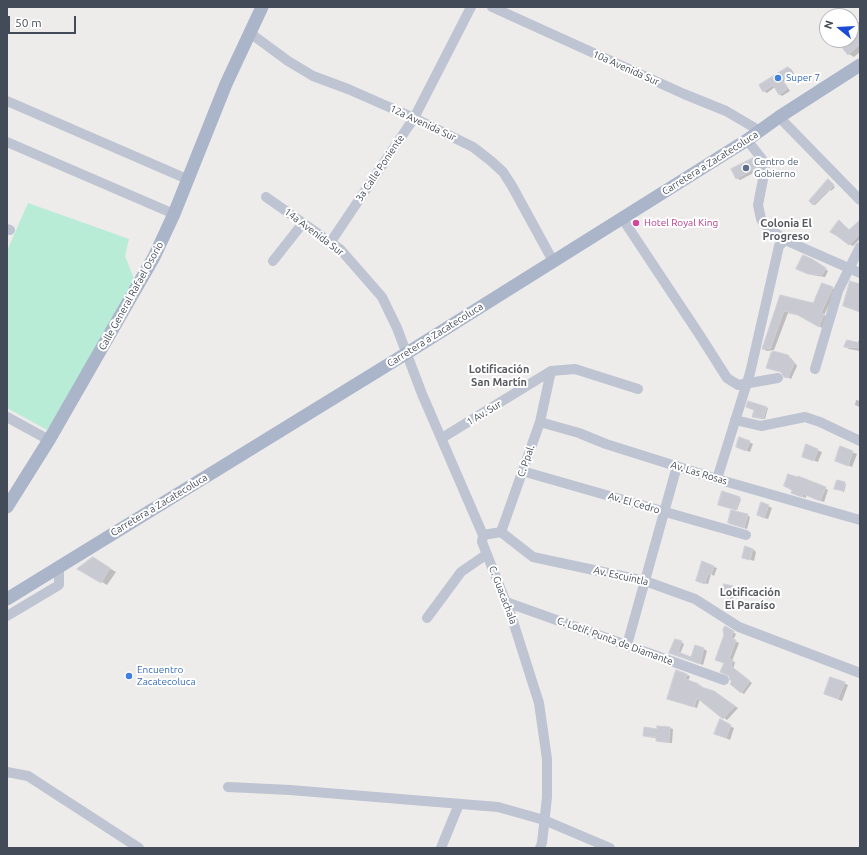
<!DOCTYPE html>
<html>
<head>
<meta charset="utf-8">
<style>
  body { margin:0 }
  #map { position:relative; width:867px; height:855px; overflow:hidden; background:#eeebeb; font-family:Ubuntu,sans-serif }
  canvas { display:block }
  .frame { position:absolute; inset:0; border:8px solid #444b58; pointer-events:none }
  .north { position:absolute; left:819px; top:8px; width:40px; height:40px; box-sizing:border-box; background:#fff; border:1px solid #b4b7bc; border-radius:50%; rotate:288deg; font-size:11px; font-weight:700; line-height:16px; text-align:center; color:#444b58 }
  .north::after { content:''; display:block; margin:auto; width:14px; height:18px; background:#1d4bd6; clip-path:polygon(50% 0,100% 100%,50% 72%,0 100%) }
  .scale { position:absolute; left:8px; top:16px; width:68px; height:18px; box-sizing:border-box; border:2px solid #444b58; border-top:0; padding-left:5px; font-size:12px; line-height:14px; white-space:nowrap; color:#444b58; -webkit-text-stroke:3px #fff; paint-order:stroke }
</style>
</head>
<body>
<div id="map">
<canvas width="867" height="855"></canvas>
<div class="frame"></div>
<div class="north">N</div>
<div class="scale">50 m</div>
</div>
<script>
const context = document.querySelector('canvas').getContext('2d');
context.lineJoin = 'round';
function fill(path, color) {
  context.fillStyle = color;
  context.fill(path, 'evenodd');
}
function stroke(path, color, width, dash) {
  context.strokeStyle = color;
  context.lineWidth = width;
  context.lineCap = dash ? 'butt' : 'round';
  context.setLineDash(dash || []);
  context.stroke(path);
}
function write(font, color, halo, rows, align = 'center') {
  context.font = font + ' Ubuntu,sans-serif';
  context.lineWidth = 4;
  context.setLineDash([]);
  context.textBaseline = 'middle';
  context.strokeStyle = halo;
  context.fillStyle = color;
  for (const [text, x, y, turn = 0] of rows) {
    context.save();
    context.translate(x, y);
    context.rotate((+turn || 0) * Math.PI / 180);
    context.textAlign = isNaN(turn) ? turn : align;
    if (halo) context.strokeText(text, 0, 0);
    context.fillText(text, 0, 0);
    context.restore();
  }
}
fill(new Path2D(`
  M28,203L129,239L125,256L135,281L47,430L7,408V251Z`), '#b8ecd6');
fill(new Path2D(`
  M853,19L860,23V52L854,57L849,54L837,40H851V21Z
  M789,68L791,69L795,75L784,82L790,91L782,96L779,94L775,87L767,93L764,91L761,86Z
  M753,159L756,161L761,169L740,180L737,178Z
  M829,181L835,187L831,191L830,190L815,205L813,204Z
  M839,221L850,230L860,222V239L853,246L849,244Z
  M816,262L828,271L825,277L812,275L800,270Z
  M832,288L836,290L824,315L827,317L822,328L801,316L788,313L774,350L767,351L763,349L781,297L813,304Z
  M860,339V351L849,349L846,347L857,343Z
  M788,356L791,358L797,366L791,379L785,376L782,372L770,369Z
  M856,400L860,401V407L855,405Z
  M767,408H768L765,419L753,417Z
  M749,442L753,444L750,452L740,448Z
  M807,446L822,452L818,462L806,458Z
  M841,448L857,454L852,467L836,461Z
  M838,481L846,484L844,492L837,489Z
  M825,488L828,490L824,502L806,495V498L792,493L793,490Z
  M723,493L741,499L737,510L720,505Z
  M762,503L772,508L768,519L761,517Z
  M747,515L750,517L747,529L729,523Z
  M753,549L756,552L754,561L743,557Z
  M99,562L116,572L107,585L79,568Z
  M703,563L717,568L714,576L711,574L708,584L700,582Z
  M732,587L736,589L733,600L722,595Z
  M726,627L736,634L733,640L739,643L732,661L735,662L733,669L752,683L744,694L741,692L734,681L725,663Z
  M681,642L684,644L680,654L692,658L704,649L707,651L703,665L670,653Z
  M686,675L690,676L688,681L698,685L702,686L701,688L714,691L738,708L727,720L700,699L697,708L668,699Z
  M844,683L848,685L842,701L828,695Z
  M720,721L734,728L730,740L719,735Z
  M670,728L673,729L672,743L660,742L657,741V738L647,737L644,735L657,730Z`), '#0003');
const building = new Path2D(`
  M851,15L860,26V44L848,55L836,40H851Z
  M788,67L792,73L782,80L787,89L779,95L773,85L763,92L759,85Z
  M753,158L756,162L758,167L736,179L731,169Z
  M828,179L834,185L829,191L828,190L813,205L809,201Z
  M839,220L849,230L860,220V234L849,245L837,236L830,232Z
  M803,255L812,259L826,268L822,275L808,274L796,269Z
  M850,281L860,284V312L843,306Z
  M822,283L833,287L821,313L824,314L819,327L796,314L784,311L770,349H762L780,295L813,303Z
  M847,340L860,343V348L844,347Z
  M773,351L788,355L794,364L788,378L784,377L781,372L766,368L771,353Z
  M748,401L767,407L763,419L752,417L754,410L746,407Z
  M739,437L750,441L746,451L736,447Z
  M806,444L818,449L814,461L802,457Z
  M840,446L853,451L848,466L835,461Z
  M788,474L797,477L798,476L826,487L820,501L803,494L802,497L791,493L792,490L784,486Z
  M837,480L845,482L843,491L834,489Z
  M722,491L740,497L736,510L718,505Z
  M761,502L769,505L764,518L757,515Z
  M731,510L748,514L744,528L728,523Z
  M745,546L753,549L750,560L742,558Z
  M93,557L110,568L101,583L77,569Z
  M702,561L714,566L711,575L708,574L705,584L696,581Z
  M724,584L733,586L729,598L721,596Z
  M725,626L734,631L731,638L736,640L729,659L733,660L731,666L750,681L741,693L730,684L732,681L730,680L729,676L720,672L724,663L715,660L724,635L723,630Z
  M675,639L682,641L678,652L691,657L695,645L704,648L700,664L669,653Z
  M676,670L687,674L685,679L699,684L698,686L714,691L735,706L723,719L697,698L694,707L667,699Z
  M830,677L845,682L838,699L824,694Z
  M720,719L731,725L726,738L714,734Z
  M657,726L670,727L669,742L656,741V737L643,736L644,727L657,729Z`);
fill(building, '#c8c9d1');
stroke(building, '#cfd0d7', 1);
stroke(new Path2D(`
  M492,7L684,94L726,111L760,131
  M250,33L288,61L313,76L348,89L414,118L473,147L491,161L503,172L512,186L553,261
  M7,101L187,179
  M779,117L860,200
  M747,140L762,159L765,169L758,205L761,219L765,225L785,240L860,273
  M7,142L174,214
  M266,197L340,249L382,297L397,328L422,394L483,535L482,542L511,615L539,703L547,759V797L542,843L540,848
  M622,218L699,334L727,378L738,385L778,378
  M7,229L10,230
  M330,243L414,118L471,7
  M273,261L303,223
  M815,369L838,291L860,247
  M7,417L49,440
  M735,420L761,426L805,417L820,422L860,441
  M540,422L579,433L606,444L717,479L860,520
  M442,438L551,371L575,369L638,389
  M522,471L746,535
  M717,479L750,373L779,246L785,240
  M501,532L533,557L645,581L695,599L739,627L860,673
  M483,535L501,532L540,422L551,371
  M506,602L724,680
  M7,616L59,585V567
  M427,618L461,572L487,554
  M627,645L677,466
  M7,772L28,776L139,848
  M228,787L290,790L498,807L544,820L610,848
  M441,848L459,804`), '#bec4d1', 10);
stroke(new Path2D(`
  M7,507L49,440L154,257L174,214L226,84L262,7
  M7,599L407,353L747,140L779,117L860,65`), '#abb5ca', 13);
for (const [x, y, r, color] of [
  [778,78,4,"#3f7fe0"],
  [746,168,4,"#5c6f8a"],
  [636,223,4,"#d1479c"],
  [129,676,4,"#3f7fe0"]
]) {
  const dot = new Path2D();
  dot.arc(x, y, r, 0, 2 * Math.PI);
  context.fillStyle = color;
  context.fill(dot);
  stroke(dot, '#fff', 1.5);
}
write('10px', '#444b58', '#fff', [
  ["10a Avenida Sur",626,68,24],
  ["12a Avenida Sur",423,123,25],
  ["Carretera a Zacatecoluca",710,163,-32],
  ["3a Calle Poniente",380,168,-56],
  ["14a Avenida Sur",314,232,37],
  ["Calle General Rafael Osorio",131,296,-61],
  ["Carretera a Zacatecoluca",435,335,-32],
  ["1 Av. Sur",484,413,-31],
  ["C. Ppal.",526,461,-71],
  ["Av. Las Rosas",699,473,17],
  ["Av. El Cedro",634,503,16],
  ["Carretera a Zacatecoluca",159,505,-31],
  ["Av. Escuintla",621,576,13],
  ["C. Guacachala",503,595,69],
  ["C. Lotif. Punta de Diamante",615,641,20]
]);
write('10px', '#366cbe', '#fff', [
  ["Super 7",786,78],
  ["Encuentro",137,670],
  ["Zacatecoluca",137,682]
], 'left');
write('10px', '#4e5e75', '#fff', [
  ["Centro de",754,162],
  ["Gobierno",754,174]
], 'left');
write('10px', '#b23c85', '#fff', [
  ["Hotel Royal King",644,223]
], 'left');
write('bold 11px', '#585a60', '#fff', [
  ["Colonia El",786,223],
  ["Progreso",786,236],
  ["Lotificación",499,369],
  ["San Martín",499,382],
  ["Lotificación",750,592],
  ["El Paraíso",750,605]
]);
</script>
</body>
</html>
